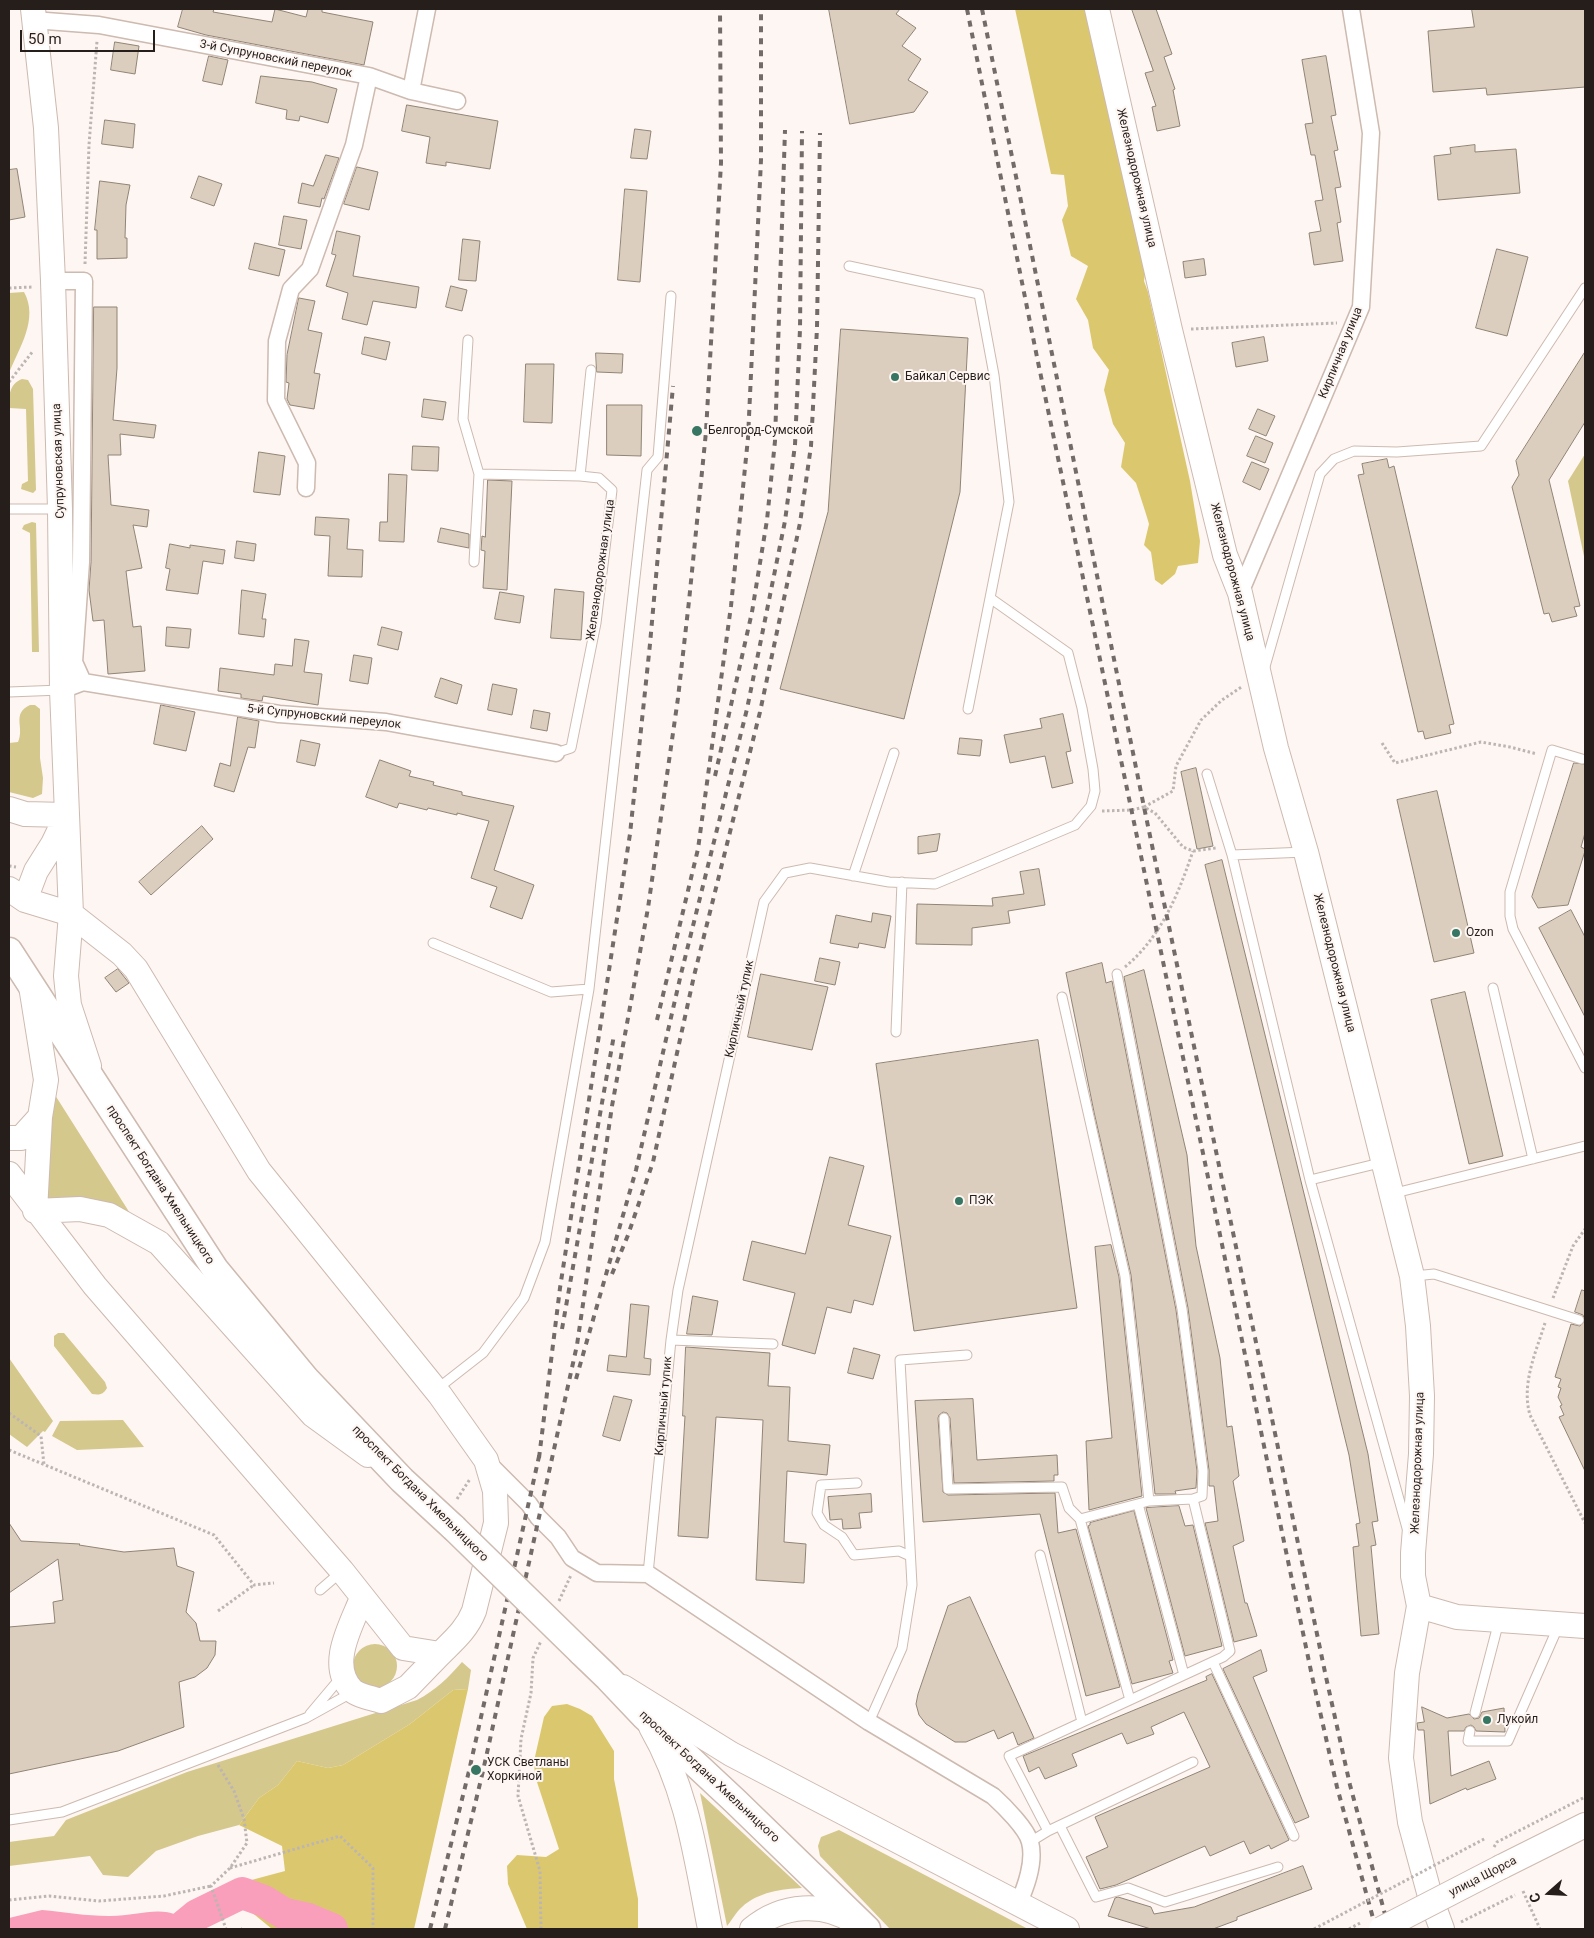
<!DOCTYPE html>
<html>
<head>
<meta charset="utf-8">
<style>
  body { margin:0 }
  #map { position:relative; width:1594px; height:1938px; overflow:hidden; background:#fef6f2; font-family:Roboto,sans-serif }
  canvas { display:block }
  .frame { position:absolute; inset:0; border:10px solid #261e1b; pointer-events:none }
  .north { position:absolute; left:1524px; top:1868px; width:50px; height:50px; -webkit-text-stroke:4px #fef6f2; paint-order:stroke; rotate:251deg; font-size:14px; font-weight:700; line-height:20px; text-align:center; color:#261e1b }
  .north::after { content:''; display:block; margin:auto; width:18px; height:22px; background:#261e1b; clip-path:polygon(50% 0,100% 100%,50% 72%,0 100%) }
  .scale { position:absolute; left:20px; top:30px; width:135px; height:22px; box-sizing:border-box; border:2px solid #261e1b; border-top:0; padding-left:6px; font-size:15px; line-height:18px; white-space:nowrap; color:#261e1b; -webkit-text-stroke:4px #fef6f2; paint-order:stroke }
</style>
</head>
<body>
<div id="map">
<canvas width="1594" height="1938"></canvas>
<div class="frame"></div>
<div class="north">С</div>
<div class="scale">50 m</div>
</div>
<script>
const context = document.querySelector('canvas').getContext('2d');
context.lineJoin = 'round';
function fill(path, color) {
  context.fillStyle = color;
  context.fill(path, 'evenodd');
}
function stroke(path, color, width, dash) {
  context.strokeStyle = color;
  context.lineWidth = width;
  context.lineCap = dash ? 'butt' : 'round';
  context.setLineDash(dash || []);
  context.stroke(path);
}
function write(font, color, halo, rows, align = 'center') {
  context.font = font + ' Roboto,sans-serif';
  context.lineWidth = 4;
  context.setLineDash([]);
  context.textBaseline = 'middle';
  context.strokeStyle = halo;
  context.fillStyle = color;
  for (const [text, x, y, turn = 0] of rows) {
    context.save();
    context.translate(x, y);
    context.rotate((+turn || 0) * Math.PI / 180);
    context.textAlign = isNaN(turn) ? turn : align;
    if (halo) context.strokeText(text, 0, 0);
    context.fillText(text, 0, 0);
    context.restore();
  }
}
fill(new Path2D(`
  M24,292C39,319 19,348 9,373V293Z
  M22,379L28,380L33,389L36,490L33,493L21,489L22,484L28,481L26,409L9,408C9,396 9,384 22,379Z
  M1585,454V561L1568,481Z
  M32,522L36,523L39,652H32L30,533L22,529L24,525Z
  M30,705H35L40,709V758L43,778L42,794L33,798L9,792V743L18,742C25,727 11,714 30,705Z
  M55,1095L133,1218L41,1204Z
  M58,1333H64L105,1382L107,1388C103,1395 99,1395 92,1394L54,1346V1336Z
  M9,1358L53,1421L45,1432L43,1431L27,1447L9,1434Z
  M123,1420L144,1447L77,1450L52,1436L60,1421Z
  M353 1666a22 22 0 1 1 44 0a22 22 0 1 1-44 0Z
  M462,1662L471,1670L468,1689L453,1690L410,1724L343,1765L328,1768L297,1761L278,1785L259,1798L239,1825L198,1836L156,1851L128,1877L103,1875L90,1856L9,1866V1842L54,1836L66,1820L187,1772L417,1700C436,1690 448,1678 462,1662Z
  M700,1793L802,1888C782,1889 758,1892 742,1907C736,1912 732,1920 727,1926Z
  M839,1830L1028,1929H890L820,1856L818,1846L821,1837Z`), '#d4c88d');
fill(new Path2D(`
  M1015,9H1087L1128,180L1145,274L1144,281L1148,292L1190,481L1200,541L1198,563L1178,566L1175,574L1162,585L1155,580L1151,552L1144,545L1149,524L1146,514L1136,483L1121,467L1125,443L1113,424L1104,390L1109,370L1093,348L1088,320L1076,299L1088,266L1071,256L1062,220L1068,206L1064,175L1051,174Z
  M468,1689L414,1929H272L250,1911L244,1882L285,1871L282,1846L239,1825L259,1798L278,1785L297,1761L328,1768L343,1765L410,1724L453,1690Z
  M567,1704L580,1709L592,1716L614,1751V1779L638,1899V1929H527L508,1884L507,1866L517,1855L546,1857L559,1849L535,1776L534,1761L544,1717L552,1706Z`), '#dbc86e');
fill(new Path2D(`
  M42,1910C64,1912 86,1916 108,1916C142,1917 169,1899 196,1929H9V1918Z`), '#f99ebb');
stroke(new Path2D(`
  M180,1929L197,1915L242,1893L264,1901L285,1914L308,1919L332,1929`), '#f99ebb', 32);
const building = new Path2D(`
  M183,9H214L213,12L272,22L275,9L306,17L308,9H322V12L373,22L364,65L206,35L178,27Z
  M829,9H900L896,14L916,28L902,46L921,59L908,80L928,92L914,112L850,124Z
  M1132,9H1156L1172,54L1164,57L1175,89L1173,90L1180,126L1157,131L1152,107L1156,106L1145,73L1153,71Z
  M1472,9H1585V87L1487,95L1486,88L1433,92L1428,31L1474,27Z
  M115,42L139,46L135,74L111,70Z
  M209,56L228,60L222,85L203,81Z
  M1326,56L1336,115L1331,116L1338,150L1334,151L1341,187L1335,188L1341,222L1337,223L1343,261L1314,265L1309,233L1321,231L1315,201L1323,200L1315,155H1311L1305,124L1313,123L1302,60Z
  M261,76L312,82L337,89L328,123L300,116L299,121L286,119L287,110L256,103Z
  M407,105L498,121L490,169L446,162V166L426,163L430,137L402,131Z
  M105,120L135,124L133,148L102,144Z
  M635,129L651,131L647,159L631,158Z
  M1475,145V152L1516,149L1520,193L1438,200L1434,156L1451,154L1450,148Z
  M326,155L339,158L324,199L322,198L320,207L298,203L302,183L313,186Z
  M357,167L378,172L369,210L344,204Z
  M17,169L25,217L9,220V170Z
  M199,176L222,184L214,206L191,198Z
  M100,181L130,185L126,205L125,238H127V258L97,259V230H95Z
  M625,189L647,191L640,282L618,280Z
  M284,216L307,220L301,249L279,245Z
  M337,231L360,236L353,276L419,287L416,308L373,301L367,325L342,319L348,293L326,286L336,255L332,254Z
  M463,239L480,241L476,281L459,280Z
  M255,243L285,250L279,276L249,269Z
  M1497,249L1528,257L1507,336L1476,328Z
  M1204,259L1206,275L1185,278L1183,262Z
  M451,286L467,290L462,311L446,307Z
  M299,298L315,301L308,330L322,333L314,373L320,374L314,409L290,405L287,399L289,383L286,382L287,355Z
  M94,307H117V368L113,420L156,425L154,438L120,434L121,455H108L111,505L149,510L147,527L133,525L142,568L126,571L133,627L141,626L145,671L108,674L104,620L93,621L89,590L91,562Z
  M841,329L968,338L960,492L904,719L780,689L828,512Z
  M365,337L390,342L386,360L362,354Z
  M1264,337L1268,361L1236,367L1232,343Z
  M1585,352V422L1549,480L1580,606L1574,607L1577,616L1552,622L1549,613L1544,614L1512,487L1519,475L1516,461Z
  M596,353L623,354L622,373L597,372Z
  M526,364H554L552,423L524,422Z
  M424,399L446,402L443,420L422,417Z
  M607,405H642L641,456L607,455Z
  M1258,409L1275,416L1266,436L1249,429Z
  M1256,436L1273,443L1265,463L1247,456Z
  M413,446L439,447L438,471L412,470Z
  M259,452L285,456L280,495L254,492Z
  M1387,459L1389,468L1394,466L1454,724L1449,725L1451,733L1425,739L1423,731L1418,732L1358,475L1364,474L1362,464Z
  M1252,462L1269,469L1260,490L1243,482Z
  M389,474L407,475L404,542L379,541L380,522H387Z
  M488,480L512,481L507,590L483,588L485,551L481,550L482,536L485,537Z
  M316,517L349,519L347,549L363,550L362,577L328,576L330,536L315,535Z
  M441,528L469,534V548L438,542Z
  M237,541L256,544L254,561L235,558Z
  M170,544L190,548V545L225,550L223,564L203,561L198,594L166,590L170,569L166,568Z
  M555,589L584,592L581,640L551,638Z
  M242,590L266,594L262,619H266L264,637L239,634Z
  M500,592L524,596L520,623L495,619Z
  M167,627L191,629L189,648L166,646Z
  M382,627L402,632L398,650L378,645Z
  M295,639L309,641L304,672L322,674L318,705L263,696L262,701L241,698V694L218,691L220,668L274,675L275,664L292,666Z
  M354,655L372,658L368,684L350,681Z
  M441,678L462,685L457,704L435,697Z
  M493,684L517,689L512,715L488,710Z
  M161,705L195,712L186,751L154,744Z
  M534,710L550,713L547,731L531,728Z
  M1063,714L1071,751L1066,752L1073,783L1052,788L1045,756L1010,763L1004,735L1042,728L1040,719Z
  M238,717L259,721L255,748L248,747L234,792L214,786L220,763L230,766Z
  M960,738L982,740L980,756L958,754Z
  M301,740L320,744L315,766L297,762Z
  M380,760L411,771L409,776L434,782L433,785L462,792V795L514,806L494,870L534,885L522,919L490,907L497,887L471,878L489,821L457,813V815L428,808L427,810L399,803L397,808L366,797Z
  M1574,763L1585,764V833L1581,847L1585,849V851L1568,905L1538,908L1532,897Z
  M1196,768L1213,846L1197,849L1181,772Z
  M1437,791L1474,953L1434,962L1397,800Z
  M202,826L213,839L151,895L139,882Z
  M940,834L937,851L918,854V837Z
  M1222,860L1368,1454L1378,1521L1372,1522L1376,1545L1371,1546L1379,1634L1361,1636L1353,1547L1359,1546L1356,1524L1360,1523L1349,1455L1205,865Z
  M1039,869L1045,905L1008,911L1010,923L972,928V945L916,944L917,904L993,906L992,898L1024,894L1020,872Z
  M1571,910L1585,937V1017L1539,928Z
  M873,913L891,916L885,948L859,943L858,948L830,943L836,915L871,922Z
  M820,958L840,962L835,985L815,981Z
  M1102,963L1106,983L1112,981L1176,1310L1197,1471L1196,1488L1175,1491L1176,1494H1155L1131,1275L1094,1112L1066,973Z
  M118,969L129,983L116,992L105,978Z
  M1144,970L1187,1155L1196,1246L1220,1358L1227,1427L1232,1426L1239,1476L1233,1481L1244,1541L1233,1546L1245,1603H1247L1257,1636L1234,1642L1205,1523L1218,1521L1214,1486H1209V1470L1188,1308L1124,977Z
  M761,974L828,987L812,1050L748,1037Z
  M1465,992L1503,1156L1469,1164L1431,1000Z
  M1038,1040L1077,1308L914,1331L876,1064Z
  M830,1157L864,1166L848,1225L891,1236L873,1305L854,1300L851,1313L827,1307L815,1354L782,1345L795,1293L743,1280L752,1241L805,1254Z
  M1111,1245L1119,1277L1142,1496L1089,1510L1086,1441L1112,1438L1095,1247Z
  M1582,1290L1585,1291V1471L1559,1417L1564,1415L1560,1406L1562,1405L1558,1397L1561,1388L1558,1387L1561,1379L1555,1377L1571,1324L1580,1326L1585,1321L1583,1315L1575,1312Z
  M693,1296L718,1301L712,1335L687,1334Z
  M631,1304L649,1306L644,1358L651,1359L650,1375L607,1371L609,1355L626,1357Z
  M686,1347L770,1353L768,1386L790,1387L788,1441L830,1445L827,1475L787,1471L784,1542L806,1544L804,1583L756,1580L763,1420L716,1417L708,1538L678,1536L685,1416H683Z
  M854,1348L880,1355L873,1379L848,1373Z
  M614,1396L632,1400L620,1441L603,1436Z
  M973,1399L977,1460L1057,1455L1058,1475H1054V1481L954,1483L950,1418L947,1413L943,1412L939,1415L938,1418L943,1492L948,1495L1055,1493L1058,1533L1076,1529L1120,1687L1086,1696L1040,1514L923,1522L915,1401Z
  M871,1494L872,1512L859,1513L861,1528L843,1529L842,1519L830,1520L828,1497Z
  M1179,1506L1185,1526L1193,1525L1222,1646L1185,1656L1146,1508Z
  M1134,1511L1173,1660L1169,1661L1173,1673L1132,1684L1088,1526L1090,1525V1523Z
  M9,1523L21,1541L80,1544L79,1545L124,1552L174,1548L177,1566L194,1572L186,1612L196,1623L200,1641H216L215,1655L207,1668L195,1677L179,1682L184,1727L118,1751L9,1774V1627L55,1623L53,1602L63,1600L58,1559L9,1593Z
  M970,1597L1034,1738L1018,1745L1013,1732L998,1739L994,1730L966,1742H955L926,1724L919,1715L916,1704L918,1694L948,1606Z
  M1261,1650L1267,1671L1253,1677L1309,1817L1295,1823L1223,1669Z
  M1212,1674L1289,1840L1271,1849L1269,1845L1250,1854L1244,1841L1210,1856L1205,1846L1116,1885L1100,1889L1086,1857L1108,1847L1095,1817L1210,1767L1184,1712L1151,1727L1154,1734L1127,1744L1122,1733L1072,1754L1077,1766L1045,1779L1039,1767L1029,1772L1023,1756L1207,1680L1206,1677Z
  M1422,1707L1447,1718L1469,1714L1474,1719L1479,1718L1482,1712L1504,1708L1505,1732L1476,1731L1474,1727L1471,1725L1466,1727L1464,1731H1448L1451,1776L1489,1761L1496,1779L1467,1790L1466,1788L1430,1804L1424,1730H1418L1417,1723L1424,1722Z
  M1303,1866L1312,1889L1237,1917V1920L1213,1929H1151L1108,1916L1115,1898L1118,1897L1151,1907L1154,1914L1194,1907Z`);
fill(building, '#dbcebe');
stroke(building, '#908475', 1);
const lane = new Path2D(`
  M849,266L979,294L994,375L1009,502L968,709
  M468,340L463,419L479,474L474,562
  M479,474L580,476
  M9,509H60
  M1264,670L1320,474L1334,459L1354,451L1397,452L1481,446L1585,288
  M9,692L61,690
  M556,753L571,748L596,623L612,490L599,478L580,476L591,370
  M1582,759L1552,750L1510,892V916L1513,929L1585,1068
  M1207,774L1232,855
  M1306,852L1232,855L1310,1180L1407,1528
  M853,876L894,753
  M433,943L551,992L589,989
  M1493,988L1533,1159
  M1062,997L1125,1276L1149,1501
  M896,1032L902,882
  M1310,1180L1384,1162
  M1391,1194L1585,1146
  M1414,1276L1434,1274L1579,1320
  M671,1340L773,1344
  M437,1389L483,1353L524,1298L545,1242L589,989L647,470L658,457L671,296
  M944,1418L948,1489L1062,1487L1069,1508L1080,1519L1149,1501L1193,1499
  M857,1483L821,1485L817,1513L824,1525L842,1537L854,1555L899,1551L910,1556
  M1138,1504L1184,1675
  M1080,1519L1130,1700
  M1040,1555L1082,1722
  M648,1574L671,1340L678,1290L764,902L785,873L810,868L889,882L935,884L1075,825L1091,806L1095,791L1093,769L1082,708L1068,653L990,598
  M320,1590L341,1572
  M1213,1662L1294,1836
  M1475,1713L1499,1621
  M310,1714L342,1676
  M869,1722L902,1648L912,1585L900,1360L967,1355
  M1470,1731L1468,1741H1508L1558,1627
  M9,1820L62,1812L306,1718L353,1692
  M1060,1826L1096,1897L1128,1888L1165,1902L1278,1867
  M1048,1831L1009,1756L1223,1657L1230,1651L1193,1499L1202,1496L1203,1471L1182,1309L1117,974
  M1030,1842L1048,1831L1193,1762`);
const street = new Path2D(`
  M33,20L99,25L369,76L411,91L457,101
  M411,91L427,9
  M53,281H84L81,562L74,662L83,682
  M306,488L307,463L276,400L277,341L291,289L310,269L354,145L369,76
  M1240,593L1361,307L1371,133L1351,9
  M62,690L83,682L279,714L386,722L556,753
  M489,1464L529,1504L538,1517L558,1537L572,1558L597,1573L648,1574L869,1722L993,1796C1004,1806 1027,1829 1030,1842C1035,1861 1026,1887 1018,1904`);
const secondary = new Path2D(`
  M33,9L46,128L53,281L60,509L62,690L71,914L66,976L69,1005L89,1066
  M1097,9L1170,330L1225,555L1240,593L1276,748L1306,852L1412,1276L1418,1326L1422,1396L1421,1454L1413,1553V1576L1419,1606L1407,1673L1401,1758L1410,1822L1430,1896L1442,1929
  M9,809L25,814L66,815
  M9,889L25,900L71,914L122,954L136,969L259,1171L440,1395L486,1460L495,1491L496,1523L474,1611C467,1629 454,1640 440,1654L403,1648L342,1571L95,1286L9,1174
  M25,900L36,871L53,844L65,819
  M31,986L46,1080L40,1117L35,1211
  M9,1138H21L40,1117
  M35,1211L80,1209L109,1215L159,1243L313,1415L368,1455
  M362,1598C352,1624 327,1665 352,1690C358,1696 373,1698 381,1701L408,1687L440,1654
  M1419,1606L1457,1617L1585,1626
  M623,1687L731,1754L1067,1929
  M651,1727C688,1791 696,1858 710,1929
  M1501,1867L1585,1825
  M752,1929C782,1904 824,1901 856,1923`);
const primary = new Path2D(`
  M9,951L215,1269L306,1379L402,1480L454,1528
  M581,1652L608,1678L645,1717L735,1801L867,1929`);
stroke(lane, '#cdbab0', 11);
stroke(street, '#cdbab0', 19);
stroke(secondary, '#cdbab0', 26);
stroke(primary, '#cdbab0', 29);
stroke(new Path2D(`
  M85,264L89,145L97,41
  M9,288L32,287
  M1191,329L1337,323
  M9,382L33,351
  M1382,743L1395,763L1481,742L1510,747L1537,754
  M1144,807L1173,791L1176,766L1201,720L1222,700L1243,686
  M1102,811L1132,810L1144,807L1155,813L1183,847L1193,851L1216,848
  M9,866L16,867
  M1125,967C1161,937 1178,895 1193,851
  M1553,1298L1573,1246L1585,1229
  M1545,1323C1536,1352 1521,1384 1530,1415L1585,1523
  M9,1413L41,1436L44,1465
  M9,1450L214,1535L254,1585L274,1583
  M457,1499L470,1479
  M559,1601L571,1575
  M218,1611L254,1585
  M218,1765L234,1791L244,1819L247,1843L230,1868L211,1886L226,1929
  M1494,1847L1497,1842L1585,1797
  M230,1868L340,1836L373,1868V1929
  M1523,1891L1540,1929
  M9,1900L49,1896L99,1901L164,1896L211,1886
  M1461,1922L1515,1895
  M241,1929H242
  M541,1929L540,1871L518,1796L521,1739L531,1693L533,1658L541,1641
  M1349,1929L1362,1922`), '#bdb5b1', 3, [2.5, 2.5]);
stroke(lane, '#fff', 9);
stroke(street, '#fff', 16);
stroke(secondary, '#fff', 24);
stroke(primary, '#fff', 26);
stroke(new Path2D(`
  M967,9L1038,362L1312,1676L1337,1787L1376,1929
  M982,9L1144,807L1326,1677L1350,1785L1389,1929
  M715,776L752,612L767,520L775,441L785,130
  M657,1020L698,849L731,606L748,438L761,160V9
  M612,1274L628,1235L653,1162L694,976L760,712L800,523L811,446L817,328L820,133
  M562,1329L614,1035
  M576,1379L636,1170L681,974L747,709L785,521L795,445L800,329L802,131
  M539,1458L560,1288L630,834L650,644L673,386
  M430,1929L469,1771L540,1452
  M445,1929L483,1771L577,1345L612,1106L648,908L678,698L689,601L706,432L721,163L720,9`), '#736b68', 4, [6, 6]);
const secondaryBridge = new Path2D(`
  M1381,1929L1501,1867`);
const primaryBridge = new Path2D(`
  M454,1528L581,1652`);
stroke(secondaryBridge, '#cdbab0', 26, []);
stroke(primaryBridge, '#cdbab0', 29, []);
stroke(new Path2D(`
  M1314,1929L1486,1838`), '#bdb5b1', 3, [2.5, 2.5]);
stroke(secondaryBridge, '#fff', 24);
stroke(primaryBridge, '#fff', 26);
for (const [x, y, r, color] of [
  [895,377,5,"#377663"],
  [697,431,6,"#377663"],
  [1456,933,5,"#377663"],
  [959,1201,5,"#377663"],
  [1487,1720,5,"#377663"],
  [476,1770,6,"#377663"]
]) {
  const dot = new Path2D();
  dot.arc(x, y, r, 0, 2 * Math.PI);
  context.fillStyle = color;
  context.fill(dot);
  stroke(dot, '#fef6f2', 2);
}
write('12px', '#261e1b', '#fef6f2', [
  ["3-й Супруновский переулок",276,59,11],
  ["Железнодорожная улица",1136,178,77],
  ["Кирпичная улица",1341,353,-68],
  ["Супруновская улица",59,461,-92],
  ["Железнодорожная улица",601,570,-82],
  ["Железнодорожная улица",1232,572,75],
  ["5-й Супруновский переулок",324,717,6],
  ["Железнодорожная улица",1334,963,76],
  ["Кирпичный тупик",740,1009,-78],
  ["проспект Богдана Хмельницкого",160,1185,57],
  ["Кирпичный тупик",664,1406,-85],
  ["Железнодорожная улица",1418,1463,-88],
  ["проспект Богдана Хмельницкого",420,1494,45],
  ["проспект Богдана Хмельницкого",709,1777,43],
  ["улица Щорса",1483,1877,-27]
]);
write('12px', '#261e1b', '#fef6f2', [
  ["Байкал Сервис",905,377],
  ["Белгород-Сумской",708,431],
  ["Ozon",1466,933],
  ["ПЭК",969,1201],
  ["Лукойл",1497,1720],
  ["УСК Светланы",487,1763],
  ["Хоркиной",487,1777]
], 'left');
</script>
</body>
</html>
